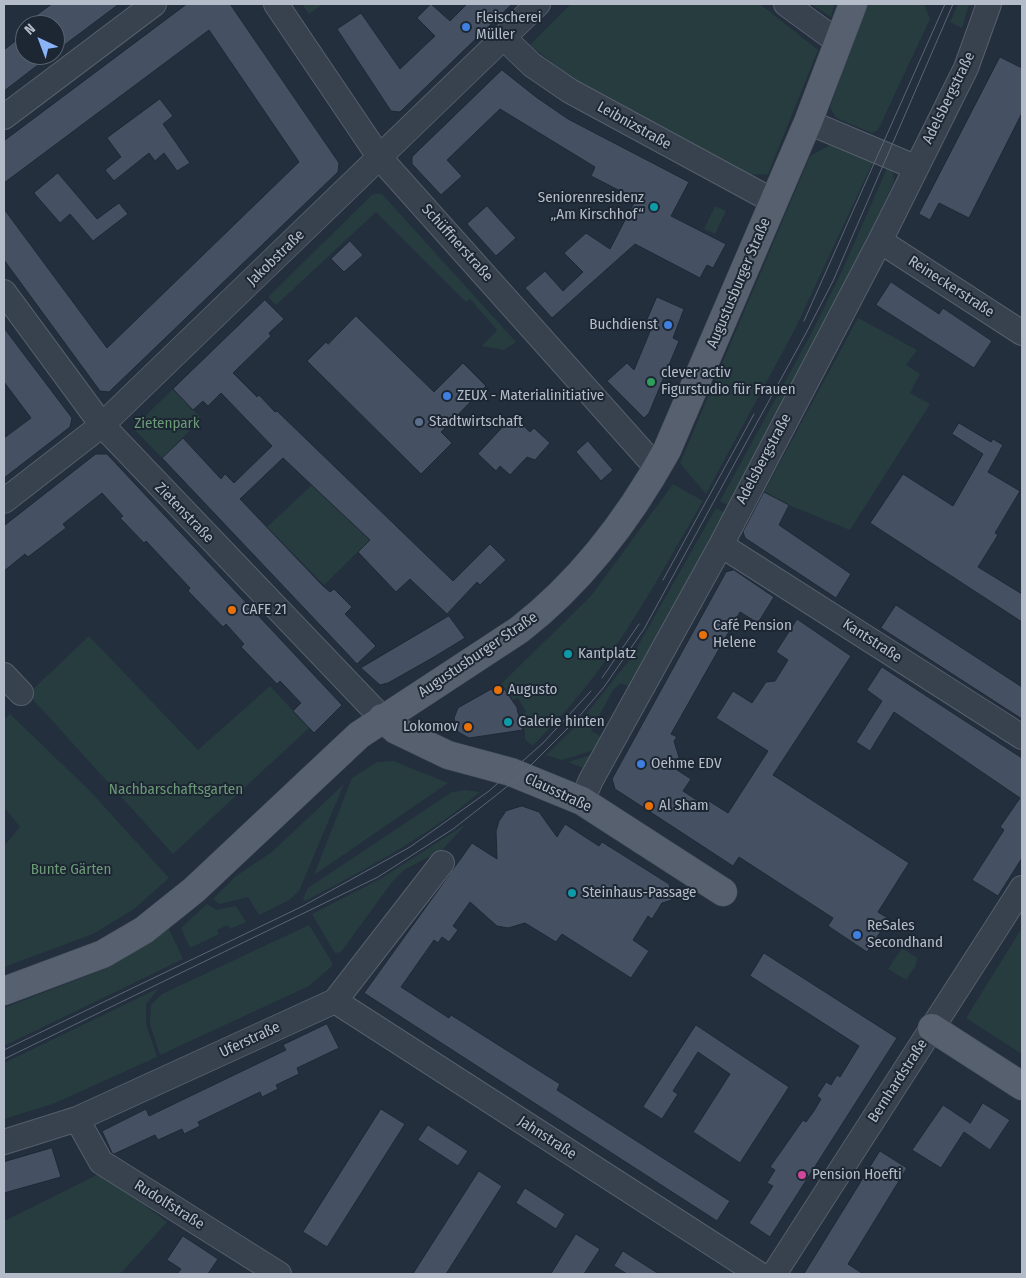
<!DOCTYPE html>
<html>
<head>
<meta charset="utf-8">
<style>
  body { margin:0 }
  #map { position:relative; width:1026px; height:1278px; overflow:hidden; background:#242f3e; font-family:"Fira Sans Condensed",sans-serif }
  canvas { display:block }
  .frame { position:absolute; inset:0; border:5px solid #b4bcc9; pointer-events:none }
  .north { position:absolute; left:15px; top:15px; width:50px; height:50px; box-sizing:border-box; background:#1d2633; border:1px solid #59626f; border-radius:50%; rotate:317deg; font-size:14px; font-weight:700; line-height:20px; text-align:center; color:#b4bcc9 }
  .north::after { content:''; display:block; margin:auto; width:18px; height:22px; background:#8ab4f8; clip-path:polygon(50% 0,100% 100%,50% 72%,0 100%) }
</style>
</head>
<body>
<div id="map">
<canvas width="1026" height="1278"></canvas>
<div class="frame"></div>
<div class="north">N</div>
</div>
<script>
const context = document.querySelector('canvas').getContext('2d');
context.lineJoin = 'round';
function fill(path, color) {
  context.fillStyle = color;
  context.fill(path, 'evenodd');
}
function stroke(path, color, width, dash) {
  context.strokeStyle = color;
  context.lineWidth = width;
  context.lineCap = dash ? 'butt' : 'round';
  context.setLineDash(dash || []);
  context.stroke(path);
}
function write(font, color, halo, rows, align = 'center') {
  context.font = font + ' "Fira Sans Condensed",sans-serif';
  context.lineWidth = 4;
  context.setLineDash([]);
  context.textBaseline = 'middle';
  context.strokeStyle = halo;
  context.fillStyle = color;
  for (const [text, x, y, turn = 0] of rows) {
    context.save();
    context.translate(x, y);
    context.rotate((+turn || 0) * Math.PI / 180);
    context.textAlign = isNaN(turn) ? turn : align;
    if (halo) context.strokeText(text, 0, 0);
    context.fillText(text, 0, 0);
    context.restore();
  }
}
fill(new Path2D(`
  M302,4H323L309,14Z
  M571,4H760L818,50L768,174L749,175L579,84L530,45Z
  M811,4H835L831,17Z
  M867,4H924L930,19L878,130L872,133L836,118L830,107Z
  M958,4H969L962,28L950,22Z
  M830,145L873,162L795,329L706,494L680,463L810,156Z
  M887,168L893,172L894,181L865,245L728,505L720,501L811,334L842,271Z
  M373,194H382L516,342L504,350L482,346L497,330L470,299L466,302L376,212L276,305L268,297Z
  M715,206L726,211L715,234L704,229Z
  M858,318L917,350L906,365L920,374L910,393L930,404L850,530L789,505L764,492Z
  M173,389L202,419L162,458L133,428Z
  M673,484L703,501C650,592 609,672 532,746L525,739V732L519,716L526,712L518,698L513,700L501,684L591,596Z
  M312,485L370,540L324,585L267,527Z
  M716,508L724,512L631,688L621,683L613,690L591,731L604,738L598,749L562,760L546,755L579,723L631,658Z
  M89,636L198,750L270,686L309,728L173,854L28,694Z
  M10,714L89,790L169,878L134,909L93,934L4,967V846L20,827L4,807V719Z
  M597,753L588,770L568,762Z
  M393,761L448,783L314,875L352,778L377,762Z
  M344,784L299,891L289,900L259,915L248,897L219,904L213,899L236,876L272,852Z
  M465,790L480,792C427,837 366,869 305,901L303,898L308,888L452,792Z
  M466,824L442,850L404,870L392,882L341,952L335,953L312,914L382,878Z
  M207,904L216,910L236,906L246,922L230,929L228,925L217,930L219,934L190,948L181,928Z
  M309,925L332,962V966L309,986L160,1055L150,1024L151,1005L162,994Z
  M1022,928V1054L966,1018Z
  M169,929L183,959L4,1046V1008L110,967Z
  M902,948L917,958L916,965L906,980L888,969Z
  M159,988L146,1004V1024L157,1057L55,1103L4,1119V1063Z
  M101,1173L167,1222L122,1272L119,1274H4V1221Z`), '#263c3f');
const building = new Path2D(`
  M52,4H119L55,52V25H23Z
  M187,4H230L339,163L338,172L109,392L100,391L4,260V209L107,348L299,162L209,30L4,183V141Z
  M431,4L450,21L467,4H512L400,112L391,111L337,29L361,13L400,69L435,36L417,18Z
  M25,34V55H51L4,91V50Z
  M1000,57L1022,68V113L969,218L939,203L930,220L919,214Z
  M502,70L536,97L568,119L689,182L671,216L726,244L713,268L707,265L700,278L635,244L552,318L525,288L545,271L563,291L583,272L564,253L586,233L610,249L636,199L591,176L595,167L500,109L447,160L462,176L441,195L412,164V157Z
  M160,99L173,116L163,124L190,163L177,171L164,153L155,161L149,153L114,181L105,170L121,157L107,138Z
  M58,173L97,219L119,203L128,214L93,241L70,214L60,223L34,193Z
  M487,206L516,238L496,256L467,224Z
  M350,241L363,255L344,272L331,259Z
  M891,282L939,314L943,308L992,341L974,368L876,305Z
  M657,297L684,309L673,338L679,341L649,413L644,418L607,381L627,363L634,370L651,329L644,327Z
  M265,300L284,319L269,333L271,336L233,373L257,397L259,395L275,412L277,411L453,581L490,544L506,560L480,585L477,582L447,614L410,579L396,592L358,552L370,540L283,458L240,499L322,585L330,592L334,589L352,607L345,614L376,646L357,664L162,458L183,438L221,479L225,474L234,483L272,446L221,393L208,406L203,401L193,410L173,389Z
  M356,316L434,392L463,363L486,386L441,432L452,443L421,474L307,361L326,342L328,344Z
  M4,328L72,418L70,427L4,478V438L31,418L4,382Z
  M513,416L530,432L534,428L550,443L535,460L527,457L510,475L500,466L496,471L478,454Z
  M959,423L991,442L993,439L1003,445L988,472L1020,491L995,533L998,535L978,567L1022,594V622L870,523L903,474L953,506L983,454L952,434Z
  M588,441L613,470L601,481L576,452Z
  M96,454H107L342,705L314,733L293,711L301,703L280,681L277,684L241,647L244,644L226,624L223,627L188,591L190,588L146,541L144,543L120,518L123,516L102,493L63,524L66,528L28,557L25,554L4,571V526Z
  M764,492L789,505L779,525L851,574L836,598L745,538L743,532Z
  M734,570L774,597L758,623L740,612L671,734L677,737L674,741L681,764L677,770L691,779L683,791L706,806L709,801L728,813L768,751L716,718L733,691L752,703L766,682L775,681L788,660L776,652L797,619L851,656L773,775L909,863L878,912L889,919L867,952L828,926L833,918L739,857L733,866L615,789L612,779L726,572Z
  M896,605L1022,687V719L881,628Z
  M449,616L465,638L434,657L388,683L380,685L361,668Z
  M882,667L1022,758V858L998,896L972,880L1004,830L1000,827L1020,798L894,712L870,751L856,742L882,701L867,690Z
  M501,684L518,709H517L523,730L469,738L458,732L454,718L458,708Z
  M522,806L539,812L557,837L565,824L599,846L602,842L669,884L672,900L662,903L652,919L648,916L633,940L649,951L631,978L562,934L556,942L525,923L508,928L497,926L470,902L453,926L458,930L449,942L442,937L438,943L434,940L401,987L449,1018L451,1015L560,1084L557,1090L730,1201L717,1221L364,993L472,843L497,859L496,831L499,821L506,811Z
  M764,953L897,1038L770,1237L749,1223L773,1186L767,1183L775,1170L770,1167L803,1120L806,1122L814,1111L821,1099L817,1096L826,1082L831,1085L837,1075L840,1077L859,1046L750,976Z
  M327,1024L339,1048L297,1068L299,1074L276,1085L278,1089L262,1097L260,1092L198,1122L200,1126L184,1134L182,1129L158,1140L155,1135L114,1154L112,1153L102,1131L146,1109L149,1116L286,1050L283,1045Z
  M696,1025L789,1087L740,1163L693,1132L730,1074L698,1052L673,1091L678,1094L662,1119L643,1107Z
  M983,1103L1010,1120L990,1150L964,1132L941,1168L912,1150L943,1105L970,1123Z
  M381,1109L405,1124L327,1247L303,1232Z
  M428,1125L468,1151L458,1166L418,1140Z
  M52,1148L61,1177L4,1193V1162Z
  M880,1151L907,1168L848,1264L863,1274H804Z
  M479,1171L502,1186L446,1274H413Z
  M525,1188L565,1214L556,1229L516,1203Z
  M576,1234L600,1249L584,1274H551Z
  M183,1236L218,1259L208,1274H177L181,1269L167,1260Z
  M623,1251L659,1274H627L614,1266Z`);
fill(building, '#455162');
stroke(building, '#1f2835', 1);
const minor = new Path2D(`
  M276,4L380,158L657,468
  M786,4L838,42
  M504,38L532,65L570,91L773,201
  M4,117L154,4
  M808,122L915,167
  M880,241L1022,333
  M4,292L102,425L382,718
  M4,501L102,425L538,4
  M721,545L1022,737
  M4,675L21,693
  M582,801L591,780L721,545L880,241L966,68L989,4
  M335,1001L759,1274
  M77,1119L101,1162L279,1274
  M4,1142L77,1119L335,1001L442,863
  M774,1274L1022,888`);
const major = new Path2D(`
  M382,718L396,730L448,755L511,772L582,801L723,892
  M4,991L103,954L144,930L194,890L359,735L519,630C581,582 629,519 667,450L808,122L853,4
  M932,1028L1022,1086`);
stroke(minor, '#565f6c', 26);
stroke(major, '#414a57', 29);
stroke(minor, '#38414e', 24);
stroke(major, '#56606e', 28);
stroke(new Path2D(`
  M804,321L945,4
  M663,580L754,414
  M602,678L639,624
  M4,1050L303,906L410,847L489,791L543,743L591,691
  M4,1059L378,877L453,829L494,797L520,776L577,719L604,687L644,629L805,335L833,281L953,4`), '#5a6575', 1);
for (const [x, y, r, color] of [
  [466,27,5,"#3f7fe0"],
  [654,207,5,"#0f9aa8"],
  [668,325,5,"#3f7fe0"],
  [651,382,5,"#2e9e5b"],
  [447,396,5,"#3f7fe0"],
  [419,422,5,"#5c6f8a"],
  [232,610,5,"#e8710a"],
  [703,635,5,"#e8710a"],
  [568,654,5,"#0f9aa8"],
  [498,690,5,"#e8710a"],
  [508,722,5,"#0f9aa8"],
  [468,727,5,"#e8710a"],
  [641,764,5,"#3f7fe0"],
  [649,806,5,"#e8710a"],
  [572,893,5,"#0f9aa8"],
  [857,935,5,"#3f7fe0"],
  [802,1175,5,"#d1479c"]
]) {
  const dot = new Path2D();
  dot.arc(x, y, r, 0, 2 * Math.PI);
  context.fillStyle = color;
  context.fill(dot);
  stroke(dot, '#1d2633', 2);
}
write('15px', '#b4bcc9', '#1d2633', [
  ["Fleischerei",476,18],
  ["Müller",476,35],
  ["Seniorenresidenz",644,198,"right"],
  ["„Am Kirschhof“",644,215,"right"],
  ["Buchdienst",658,325,"right"],
  ["clever activ",661,373],
  ["Figurstudio für Frauen",661,390],
  ["ZEUX - Materialinitiative",457,396],
  ["Stadtwirtschaft",429,422],
  ["CAFE 21",242,610],
  ["Café Pension",713,626],
  ["Helene",713,643],
  ["Kantplatz",578,654],
  ["Augusto",508,690],
  ["Galerie hinten",518,722],
  ["Lokomov",458,727,"right"],
  ["Oehme EDV",651,764],
  ["Al Sham",659,806],
  ["Steinhaus-Passage",582,893],
  ["ReSales",867,926],
  ["Secondhand",867,943],
  ["Pension Hoefti",812,1175]
], 'left');
write('15px', '#b4bcc9', '#1d2633', [
  ["Adelsbergstraße",949,98,-64],
  ["Leibnizstraße",634,126,29],
  ["Schüffnerstraße",457,243,48],
  ["Jakobstraße",276,258,-44],
  ["Augustusburger Straße",739,283,-67],
  ["Reineckerstraße",951,287,33],
  ["Adelsbergstraße",764,459,-62],
  ["Zietenstraße",184,513,46],
  ["Kantstraße",872,641,33],
  ["Augustusburger Straße",478,655,-34],
  ["Clausstraße",558,793,25],
  ["Uferstraße",250,1040,-25],
  ["Bernhardstraße",898,1081,-57],
  ["Jahnstraße",547,1138,33],
  ["Rudolfstraße",169,1205,32]
]);
write('15px', '#6b9a76', '#1d2633', [
  ["Zietenpark",167,424],
  ["Nachbarschaftsgarten",176,790],
  ["Bunte Gärten",71,870]
]);
</script>
</body>
</html>
